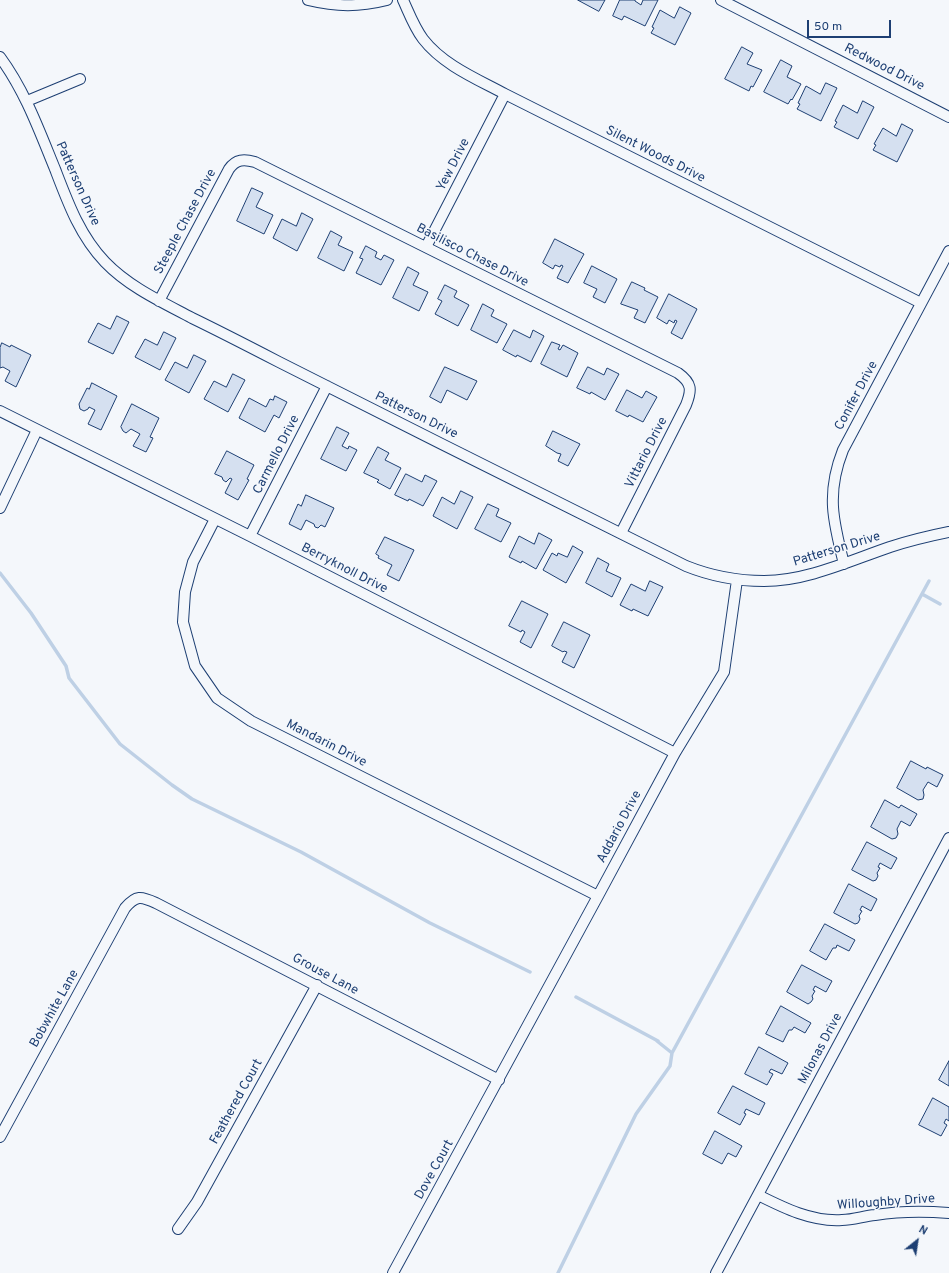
<!DOCTYPE html>
<html>
<head>
<meta charset="utf-8">
<style>
  body { margin:0 }
  #map { position:relative; width:949px; height:1273px; overflow:hidden; background:#f4f7fb; font-family:Overpass,sans-serif }
  canvas { display:block }
  .north { position:absolute; left:897px; top:1221px; width:40px; height:40px; -webkit-text-stroke:3px #f4f7fb; paint-order:stroke; rotate:30deg; font-size:11px; font-weight:700; line-height:16px; text-align:center; color:#1d3f73 }
  .north::after { content:''; display:block; margin:auto; width:14px; height:18px; background:#1d3f73; clip-path:polygon(50% 0,100% 100%,50% 72%,0 100%) }
  .scale { position:absolute; left:807px; top:20px; width:84px; height:18px; box-sizing:border-box; border:2px solid #1d3f73; border-top:0; padding-left:5px; font-size:12px; line-height:14px; white-space:nowrap; color:#1d3f73; -webkit-text-stroke:3px #f4f7fb; paint-order:stroke }
</style>
</head>
<body>
<div id="map">
<canvas width="949" height="1273"></canvas>
<div class="north">N</div>
<div class="scale">50 m</div>
</div>
<script>
const context = document.querySelector('canvas').getContext('2d');
context.lineJoin = 'round';
function stroke(path, color, width, dash) {
  context.strokeStyle = color;
  context.lineWidth = width;
  context.lineCap = dash ? 'butt' : 'round';
  context.setLineDash(dash || []);
  context.stroke(path);
}
function fill(path, color) {
  context.fillStyle = color;
  context.fill(path, 'evenodd');
}
function write(font, color, halo, rows, align = 'center') {
  context.font = font + ' Overpass,sans-serif';
  context.lineWidth = 3;
  context.setLineDash([]);
  context.textBaseline = 'middle';
  context.strokeStyle = halo;
  context.fillStyle = color;
  for (const [text, x, y, turn = 0] of rows) {
    context.save();
    context.translate(x, y);
    context.rotate((+turn || 0) * Math.PI / 180);
    context.textAlign = isNaN(turn) ? turn : align;
    if (halo) context.strokeText(text, 0, 0);
    context.fillText(text, 0, 0);
    context.restore();
  }
}
stroke(new Path2D(`
  M0,573L31,613L66,666L69,678L120,744L172,785L192,799L301,852L430,923L530,972
  M922,594L940,604
  M576,997L658,1041
  M657,1041L672,1053L929,581
  M558,1273L636,1114L670,1066L672,1053V1052`), '#bed0e5', 3.5);
const building = new Path2D(`
  M578,0H605L599,11Z
  M620,0H635V1L641,5L643,0H658L645,26L624,16L622,20L613,16Z
  M680,7L691,13L675,45L651,33L654,28L652,27L660,10L674,18Z
  M742,47L753,53L747,64L762,70L753,87L751,86L749,91L725,79Z
  M781,60L792,66L787,77L801,84L792,100L791,99L788,104L764,92Z
  M826,83L837,88L821,121L797,109L800,104L798,103L806,86L820,94Z
  M863,101L874,107L858,139L834,127L837,122L835,121L843,105L857,113Z
  M902,124L913,130L897,162L873,150L876,145L874,144L883,128L896,136Z
  M252,188L263,193L256,207L273,215L264,234L237,221Z
  M302,213L313,219L297,251L273,238L282,219L296,226Z
  M331,231L342,237L338,245L353,252L344,271L318,258Z
  M555,239L584,254L568,283L557,278L563,266L561,265L560,267L555,265L553,269L543,263Z
  M366,246L377,252L375,257L381,260L384,255L394,260L381,285L356,273L363,259L360,258Z
  M592,266L617,279L605,303L593,297L597,289L584,283Z
  M408,267L419,273L413,285L428,292L419,311L393,298Z
  M632,282L645,288L644,290L658,297L645,323L634,318L638,310L621,304Z
  M445,285L457,291L454,297L469,305L458,326L435,314L442,301L438,299Z
  M669,294L697,309L682,339L671,333L677,321L675,320L674,323L669,320L667,324L657,318Z
  M483,304L494,310L491,316L507,324L497,343L471,330Z
  M117,316L129,322L113,354L88,342L98,323L110,329Z
  M514,330L530,338L533,330L544,336L531,362L517,355L516,357L503,350Z
  M164,332L176,338L160,370L135,357L145,339L157,345Z
  M552,342L560,345L558,349L560,350L563,345L578,353L567,377L541,364Z
  M2,343L10,347L11,345L31,355L16,387L5,381L10,371L3,367L0,368V348Z
  M194,355L206,361L189,393L165,380L175,362L187,368Z
  M445,367L477,381L467,400L447,390L441,403L430,397Z
  M588,367L604,375L607,368L619,374L605,400L591,392L590,394L577,388Z
  M233,374L245,380L228,412L204,399L214,381L226,387Z
  M92,383L117,396L101,430L88,424L95,410L89,407L88,409L84,411L80,409L79,404L87,388L89,389Z
  M627,390L642,398L646,391L657,397L643,422L629,415L628,417L616,411Z
  M275,396L287,402L279,418L274,415L265,432L239,418L249,398L266,407L270,399L273,400Z
  M132,404L159,418L150,437L153,438L146,452L133,446L140,434L131,429L126,433L123,431L121,427Z
  M337,427L349,433L342,446L348,449L349,446L357,450L346,471L321,459Z
  M553,431L580,444L568,466L558,461L561,454L557,453L546,446Z
  M378,447L389,453L385,460L401,468L390,489L377,482L379,480L364,473Z
  M227,451L254,465L247,479L249,480L238,500L225,493L232,479L230,478L226,482L223,480L222,477L215,474Z
  M406,474L422,482L425,475L437,481L423,506L409,499L408,501L395,495Z
  M461,491L473,497L457,529L433,516L442,497L454,504Z
  M306,495L334,508L325,527L321,525L318,528L315,527L314,524L306,520L301,530L289,524L298,504L301,506Z
  M488,504L499,509L496,516L511,523L501,542L475,529Z
  M539,533L552,540L536,569L522,561L521,563L509,557L519,536L534,544Z
  M385,537L414,550L399,581L387,575L392,565L378,558L379,556L376,554Z
  M573,546L583,552L566,583L543,570L552,553L557,556L558,553L567,557Z
  M598,558L609,564L606,571L621,578L612,597L586,583Z
  M650,581L663,587L648,616L633,609L632,611L620,605L631,584L645,591Z
  M522,601L548,614L531,648L520,642L525,632L522,630L521,632L509,626Z
  M564,622L590,635L574,668L562,662L567,652L564,651L563,652L552,646Z
  M911,761L926,769L927,767L943,775L937,787L928,782L923,790L924,795L923,799L918,800L897,788Z
  M885,800L899,808L901,805L917,814L910,826L901,821L897,829L898,834L896,838L892,839L871,827Z
  M867,842L897,858L891,869L880,863L878,867L880,868L877,873L878,876L876,880L873,881L852,870Z
  M849,884L877,899L871,911L862,906L860,910L862,911L859,916L860,919L858,923L855,924L834,913Z
  M825,924L855,940L849,951L837,945L836,948H833L826,960L810,951Z
  M802,965L832,981L826,992L815,986L813,990L815,991L812,996L813,999L811,1002L808,1004L787,992Z
  M781,1006L811,1023L805,1033L794,1027L792,1030H789L783,1042L766,1034Z
  M759,1047L788,1063L782,1074L771,1069L769,1072L773,1074L767,1085L745,1074Z
  M949,1061V1086L939,1080Z
  M733,1086L765,1103L759,1115L746,1109L744,1113L746,1114L740,1125L718,1113Z
  M933,1098L949,1107V1121L946,1119L944,1123L947,1125L941,1136L919,1125Z
  M715,1131L742,1146L736,1157L728,1153L722,1164L703,1154Z`);
fill(building, '#d5e0f0');
stroke(building, '#1d3f73', 1);
const minor = new Path2D(`
  M308,0C337,7 359,7 387,0
  M403,0C409,13 414,27 423,39C443,65 477,79 505,94L921,303
  M721,0L949,117
  M0,57C25,91 39,130 55,169C68,203 80,236 105,262C129,287 162,302 192,318C221,332 250,347 279,362C414,431 551,498 686,566C711,576 737,581 764,581C807,581 849,561 890,547C909,541 929,536 949,532
  M27,101L80,79
  M426,247L505,94
  M159,301L229,169C236,159 244,159 255,162L678,373C692,383 692,390 686,405L621,533
  M0,411L250,536L675,753
  M0,508L37,430
  M215,519L193,562L185,592L183,622L195,666L217,698L251,721L598,896
  M250,536L327,386
  M844,564C833,521 826,493 843,450L949,251
  M0,1137L125,908C136,895 141,896 156,903L499,1080
  M758,1195C784,1208 812,1222 842,1220C853,1220 864,1216 875,1215C900,1211 925,1211 949,1213
  M178,1229L197,1202L317,985
  M393,1273L598,896L675,753L724,672L737,580
  M716,1273L949,838`);
stroke(minor, '#1d3f73', 12);
stroke(minor, '#f4f7fb', 10);
write('13px', '#1d3f73', '#f4f7fb', [
  ["Redwood Drive",884,68,27],
  ["Silent Woods Drive",655,155,27],
  ["Yew Drive",454,165,-63],
  ["Patterson Drive",77,184,66],
  ["Steeple Chase Drive",186,222,-62],
  ["Basilisco Chase Drive",472,256,27],
  ["Conifer Drive",857,396,-62],
  ["Patterson Drive",416,416,26],
  ["Vittario Drive",647,453,-63],
  ["Carmello Drive",277,455,-63],
  ["Patterson Drive",837,550,-17],
  ["Berryknoll Drive",344,569,27],
  ["Mandarin Drive",326,744,27],
  ["Addario Drive",620,827,-62],
  ["Grouse Lane",325,975,28],
  ["Bobwhite Lane",55,1009,-61],
  ["Milonas Drive",821,1049,-62],
  ["Feathered Court",237,1102,-61],
  ["Dove Court",435,1170,-61],
  ["Willoughby Drive",886,1203,-4]
]);
</script>
</body>
</html>
